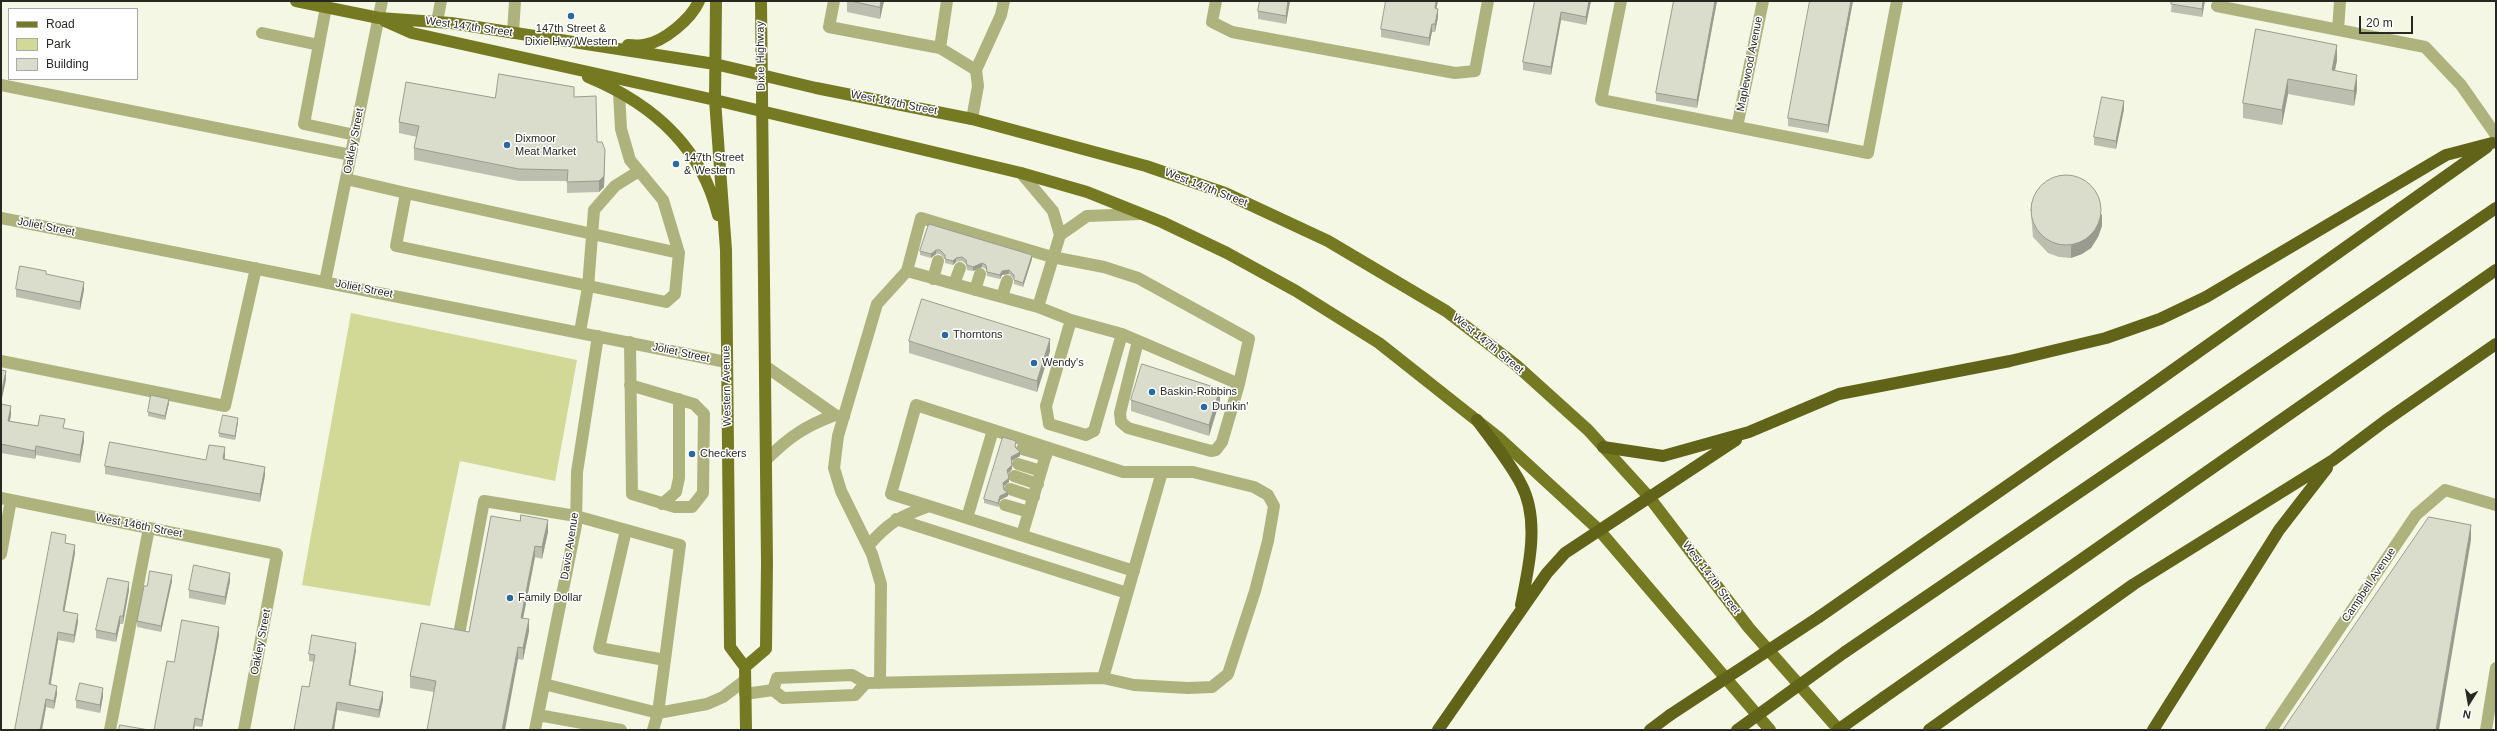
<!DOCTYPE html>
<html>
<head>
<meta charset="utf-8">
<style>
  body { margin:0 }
  #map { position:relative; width:2497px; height:731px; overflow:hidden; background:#f5f7e5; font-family:Arial,sans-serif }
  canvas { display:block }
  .frame { position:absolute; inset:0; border:2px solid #272822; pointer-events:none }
  .legend { position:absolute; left:8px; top:8px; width:130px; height:72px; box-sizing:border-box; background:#fff; border:1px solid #a9a9a7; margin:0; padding:5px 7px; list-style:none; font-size:12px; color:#272822 }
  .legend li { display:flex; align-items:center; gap:8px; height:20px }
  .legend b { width:20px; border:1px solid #a9a9a7 }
  .north { position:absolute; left:2449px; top:683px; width:40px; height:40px; -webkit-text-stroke:3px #fff; paint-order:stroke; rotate:191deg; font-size:11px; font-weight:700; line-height:16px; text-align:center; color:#272822 }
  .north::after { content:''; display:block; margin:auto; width:14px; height:18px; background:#272822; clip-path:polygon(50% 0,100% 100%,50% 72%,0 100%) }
  .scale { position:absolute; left:2359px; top:16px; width:54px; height:18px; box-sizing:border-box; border:2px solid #272822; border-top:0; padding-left:5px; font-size:12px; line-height:14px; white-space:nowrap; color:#272822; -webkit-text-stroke:3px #fff; paint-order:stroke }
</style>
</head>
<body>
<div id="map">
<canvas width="2497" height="731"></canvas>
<div class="frame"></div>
<ul class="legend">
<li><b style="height:5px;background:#757921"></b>Road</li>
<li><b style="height:11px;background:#d2d895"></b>Park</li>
<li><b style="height:11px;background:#dbddcc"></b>Building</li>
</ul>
<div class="north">N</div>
<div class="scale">20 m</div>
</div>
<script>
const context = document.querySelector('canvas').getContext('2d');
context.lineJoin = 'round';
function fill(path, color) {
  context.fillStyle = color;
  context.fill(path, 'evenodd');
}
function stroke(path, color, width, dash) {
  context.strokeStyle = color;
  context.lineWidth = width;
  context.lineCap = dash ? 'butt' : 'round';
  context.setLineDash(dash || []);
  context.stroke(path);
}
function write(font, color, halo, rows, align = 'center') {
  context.font = font + ' Arial,sans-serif';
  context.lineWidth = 3;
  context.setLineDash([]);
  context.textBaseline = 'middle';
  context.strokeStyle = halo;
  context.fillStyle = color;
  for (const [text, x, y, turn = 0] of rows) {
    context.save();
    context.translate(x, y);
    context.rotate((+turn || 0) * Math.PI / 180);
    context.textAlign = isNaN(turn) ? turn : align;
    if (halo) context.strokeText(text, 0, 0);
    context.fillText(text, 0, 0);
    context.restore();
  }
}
fill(new Path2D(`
  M351,313L577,360L555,481L460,461L430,606L302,585Z`), '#d2d895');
stroke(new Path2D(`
  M834,1L829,27L940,48
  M947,1L940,48L976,70L978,86L972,119
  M1216,1L1212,22L1232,32L1455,73L1475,71L1488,1
  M1621,1L1601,100L1868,153L1897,1
  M2217,6L2425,47L2461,85L2496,135
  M326,7L304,124L355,135
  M437,22L441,1
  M2338,30L2340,1
  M262,33L319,45
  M513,33L515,1
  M976,70L1001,15L1004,1
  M1,85L351,155
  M619,93L621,129L630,160L663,200L679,253L675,294L666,302L396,246L406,193L679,253
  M1737,127L1763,1
  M346,179L406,193
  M1,218L726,362
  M1060,235L1087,216L1141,214
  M907,271L1038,307L1060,235L1053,211L1021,173
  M933,279L938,261
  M325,282L382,1
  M954,284L960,268
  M975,290L980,274
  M1002,297L1007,281
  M1071,320L1046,406L1049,424L1086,435L1094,431L1122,334
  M580,332L588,287L594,210L615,186L639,171
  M1138,341L1120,413L1121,422L1128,428L1211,451L1216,450L1222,442L1239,384
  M630,342L632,494L675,507H692L703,493L704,414L694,404L630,385
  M1,361L225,406L256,268
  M765,366L835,415L844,417
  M1022,449L1046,456
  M766,460C789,437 805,426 835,415
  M1018,464L1041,471
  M1014,476L1038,484
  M1010,489L1034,497
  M1,498L277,554L244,730
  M662,504L676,492L679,478V399
  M1005,505L1029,512
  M967,518L993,430
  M896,519L1127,593
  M626,530L599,648L665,660
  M1022,535L1048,448
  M868,546C889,522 899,517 929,506L1134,571
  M1,554L11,500
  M460,629L484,501L576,516L680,545L658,713L653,730
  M1103,678L1162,472
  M880,683L881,584L872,554L841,491L834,468L838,436L877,304L907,271L921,218L1052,257L1104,267L1138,278L1249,339L1239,384L1122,334L1071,320L1038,307
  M544,684L658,713L707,704L723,697L744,681
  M773,690L777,678L852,675L866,683L1103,678L1134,685L1188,688L1212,687L1228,674L1255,591L1268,541L1274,506L1268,495L1254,487L1193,472H1123L916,405L891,494L929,506
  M745,694L773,690L783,698L855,695L866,683
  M538,715L621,730
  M110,730L149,528
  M535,730L576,525L577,472L598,336
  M2271,730L2416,515L2445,490L2496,505
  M2486,730L2496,668`), '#aeb37e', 12);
stroke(new Path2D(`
  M296,1L379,18L451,23L715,64L816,88L972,119L1146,166L1225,193L1328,241L1446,311L1516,365L1588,430L1649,497L1749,628L1839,730
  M716,1L715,100L726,250L730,647L745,667L746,730
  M385,21L412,33L715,100L1021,173L1087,192L1162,222L1227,253L1296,291L1379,343L1499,438L1599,530L1770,730
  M628,45C633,45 639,46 644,45C664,42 691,19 699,1
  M588,77C651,103 701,146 718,215
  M745,667L766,649L767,563L761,1`), '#757921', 12);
stroke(new Path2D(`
  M1477,420C1492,441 1509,461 1521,484C1540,519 1529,567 1521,605
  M1603,447L1663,456L1749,432L1839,394L2010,361L2106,338L2160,319L2206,297L2446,155L2492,143
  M1819,617L2149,387L2487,147
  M1845,652L2496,208
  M1883,698L2496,270
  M1438,730L1547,573L1565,553L1736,440
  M1650,730L1670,715
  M1929,730L2134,584L2333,460L2385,421L2496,344
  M2153,730L2279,530L2327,468`), '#606318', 12);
stroke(new Path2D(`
  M1670,715L1819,617
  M1737,730L1845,652
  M1838,730L1883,698`), '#606318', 12);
fill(new Path2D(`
  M847,1H884L880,19L847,12Z
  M1290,1L1286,24L1258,19V11Z
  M1535,1H1591L1586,25L1561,20L1551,75L1523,70V62Z
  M1674,1H1717L1697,108L1656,101V93Z
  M1853,1L1828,133L1788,126V118Z
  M2172,1H2205L2202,17L2171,12Z
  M1436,9L1438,17L1435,32H1432L1429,46L1381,37V29Z
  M2256,29L2337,60L2335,70L2357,90L2354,106L2288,94L2282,125L2243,118V103Z
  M574,97L597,142L605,162L604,187L599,192L567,193V181H519L414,160V148L417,137L399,133V122L495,98Z
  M2124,109L2116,149L2094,145V137Z
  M2031,202L2102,226L2098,237L2091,248L2082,254L2071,258L2059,257L2048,253L2033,237L2031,214Z
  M929,224L1032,259L1023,287L1014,284V279L1009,274L1002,275L1000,279L987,276L986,269L982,267L973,271L967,270L966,264L962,261L956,262L953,265L945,263V259L940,254H936L931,258L920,255V251Z
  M46,274L84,290L80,310L16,297V289Z
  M909,341L1050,351L1037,392L909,353Z
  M1131,400H1220L1209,436L1131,411Z
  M169,403L165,420L148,416V412Z
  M1,404L11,415L10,421L38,426L65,429L84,441L80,463L36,455L35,459L1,453Z
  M238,422L235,440L219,437V433Z
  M1016,445L1015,448L1020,456L1012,461V469L1008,473L1009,482L1004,486V490L1008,496L1000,500L998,507L984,503V499Z
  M225,455V459L265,475L260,502L105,474V466L206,460Z
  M491,516L548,532L542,559L535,557L523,618L529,631L523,660L518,659L434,692L410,688V676L469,632Z
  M66,543L75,553L64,612L78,622L74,643L58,640L51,684L57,694L54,709L46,707L42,730Z
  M172,581L161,632L137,627V621L147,586Z
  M230,581L225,605L189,598V590Z
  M129,590L123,624H120L116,642L96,638V630Z
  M219,635L202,727L195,726L194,730H154L174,662Z
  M356,650L350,686L383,700L379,718L337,710L334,730H294L309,687L314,662L309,661V654Z
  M103,696L100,713L76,708V700Z`), '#bcbeaf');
fill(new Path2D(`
  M881,1H884L880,19V7Z
  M1288,1H1290L1286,24V16Z
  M1436,1H1438L1435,16V8Z
  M1589,1H1591L1586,25V17Z
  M1715,1H1717L1697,108V100Z
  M1851,1H1853L1828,133V125Z
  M2203,1H2205L2202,17V9Z
  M1438,9V17L1435,32V24Z
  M1561,12V20L1551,75V67Z
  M1432,24V32L1429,46V38Z
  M2337,45V60L2332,85V70Z
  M2357,75V90L2354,106V91Z
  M2288,79V94L2282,125V110Z
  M2124,101V109L2116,149V141Z
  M605,150L604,187L599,192V181Z
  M2102,214V226L2098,237L2091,248L2082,254L2071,258V246Z
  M936,250V254L931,258V254Z
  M1032,255V259L1023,287V283Z
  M956,258V262L953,265V261Z
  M982,263V267L973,271V267Z
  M1009,270V274L1002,275L1000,279V275L1002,271Z
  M84,282V290L80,310V302Z
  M1050,339V351L1037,392V381Z
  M6,371V380L1,403V394Z
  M1220,389V400L1209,436V425Z
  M169,399V403L165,420V416Z
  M11,406V415L8,430V421Z
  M238,418V422L235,440V436Z
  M84,432V441L80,463V455Z
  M36,446V455L35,459V451Z
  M225,447V455L223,467V459Z
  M1020,452V456L1011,461V457Z
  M1012,465V469L1007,474V470Z
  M265,467V475L260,502V494Z
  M1009,478V482L1003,487V483Z
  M1008,492V496L1000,500L998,507V503L1000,496Z
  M548,520V532L542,559V547Z
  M2471,525V540L2439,730H2436Z
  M75,545V553L63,619V611Z
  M535,546V557L521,629V618Z
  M230,573V581L225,605V597Z
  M172,575V581L161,632V626Z
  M129,582V590L123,624V616Z
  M78,614V622L74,643V635Z
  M120,616V624L116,642V634Z
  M529,619V631L523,660V648Z
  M219,627V635L202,727V720Z
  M58,632V640L49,692V684Z
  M356,643V650L349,693V685Z
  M518,647V659L505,730H502Z
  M57,686V694L54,709V701Z
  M103,688V696L100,713V705Z
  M383,692V700L379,718V710Z
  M46,699V707L42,730H40Z
  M337,702V710L334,730H332Z
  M195,718L194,730H193Z`), '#999b8f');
const building = new Path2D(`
  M851,1H881L880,7Z
  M1260,1H1288L1286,16L1258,11Z
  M1386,1H1436L1435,8L1438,9L1435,24H1432L1429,38L1381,29Z
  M1535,1H1589L1586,17L1561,12L1551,67L1523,62Z
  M1674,1H1715L1697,100L1656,93Z
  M1810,1H1851L1828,125L1788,118Z
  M2172,1H2203L2202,9L2171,4Z
  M2256,29L2337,45L2332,70L2357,75L2354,91L2288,79L2282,110L2243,103Z
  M499,74L574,87V97L596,96L597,142H602L605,150L604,176L599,181L567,182L568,170L519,169L414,148L419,126L399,122L406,82L495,98Z
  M2102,97L2124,101L2116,141L2094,137Z
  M2031 210a35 35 0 1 1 70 0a35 35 0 1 1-70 0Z
  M929,224L1032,255L1023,283L1014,280V275L1009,270L1002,271L1000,275L987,272L986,265L982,263L973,267L967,265L966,260L962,257L956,258L953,261L945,259V255L940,250H936L931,254L920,251Z
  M20,266L46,271V274L84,282L80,302L16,289Z
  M922,299L1050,339L1037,381L909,341Z
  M1142,364L1220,389L1209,425L1131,400Z
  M1,370L6,371L1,394Z
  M151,395L169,399L165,416L148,412Z
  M1,404L11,406L8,421L38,426L40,415L65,419L63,428L84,432L80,455L36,446L35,451L1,444Z
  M223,415L238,418L235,436L219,433Z
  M1003,437L1016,441L1015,447L1020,452L1011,457L1012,465L1007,470L1009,478L1003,483L1004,490L1008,492L1000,496L998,503L984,499Z
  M110,442L206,460L209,445L225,447L223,459L265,467L260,494L105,466Z
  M521,515L548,520L542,547L535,546L521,618L529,619L523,648L518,647L502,730H427L436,681L410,676L421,623L469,632L491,516L520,521Z
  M2429,517L2471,525L2436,730H2283Z
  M52,532L66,535L65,543L75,545L63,611L78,614L74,635L58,632L49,684L57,686L54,701L46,699L40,730H15Z
  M194,565L230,573L225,597L189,590Z
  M150,571L172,575L161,626L137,621L144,586H147Z
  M108,578L129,582L123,616H120L116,634L96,630Z
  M182,620L219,627L202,720L195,718L193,730H154L167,661L174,662Z
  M312,635L356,643L349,685L383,692L379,710L337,702L332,730H294L302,686L309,687L315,655L309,654Z
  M80,683L103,688L100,705L76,700Z
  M120,725L149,730H119Z`);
fill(building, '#dbddcc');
stroke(building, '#999b8f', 1);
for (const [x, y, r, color] of [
  [571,16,4,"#2a6aa0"],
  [507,145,4,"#2a6aa0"],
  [676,164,4,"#2a6aa0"],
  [945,335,4,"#2a6aa0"],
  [1034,363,4,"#2a6aa0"],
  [1152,392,4,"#2a6aa0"],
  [1204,407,4,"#2a6aa0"],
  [692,454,4,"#2a6aa0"],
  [510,598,4,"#2a6aa0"]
]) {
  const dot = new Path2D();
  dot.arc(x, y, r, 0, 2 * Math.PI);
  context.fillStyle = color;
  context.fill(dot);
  stroke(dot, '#fff', 1.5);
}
write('11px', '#272822', '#fff', [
  ["West 147th Street",469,27,8],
  ["Dixie Highway",761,56,-91],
  ["Maplewood Avenue",1750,64,-79],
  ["West 147th Street",894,103,11],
  ["Oakley Street",354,141,-79],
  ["West 147th Street",1206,188,21],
  ["Joliet Street",46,227,11],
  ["Joliet Street",364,289,11],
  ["West 147th Street",1488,344,39],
  ["Joliet Street",681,353,12],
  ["Western Avenue",727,386,-91],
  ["West 146th Street",139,526,11],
  ["Davis Avenue",570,546,-81],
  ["West 147th Street",1711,578,53],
  ["Campbell Avenue",2369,585,-56],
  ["Oakley Street",261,642,-79]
]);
write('11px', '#272822', '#fff', [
  ["147th Street &",571,29,"center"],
  ["Dixie Hwy/Western",571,42,"center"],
  ["Dixmoor",515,139],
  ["Meat Market",515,152],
  ["147th Street",684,158],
  ["& Western",684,171],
  ["Thorntons",953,335],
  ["Wendy's",1042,363],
  ["Baskin-Robbins",1160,392],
  ["Dunkin'",1212,407],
  ["Checkers",700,454],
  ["Family Dollar",518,598]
], 'left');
</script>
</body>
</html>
